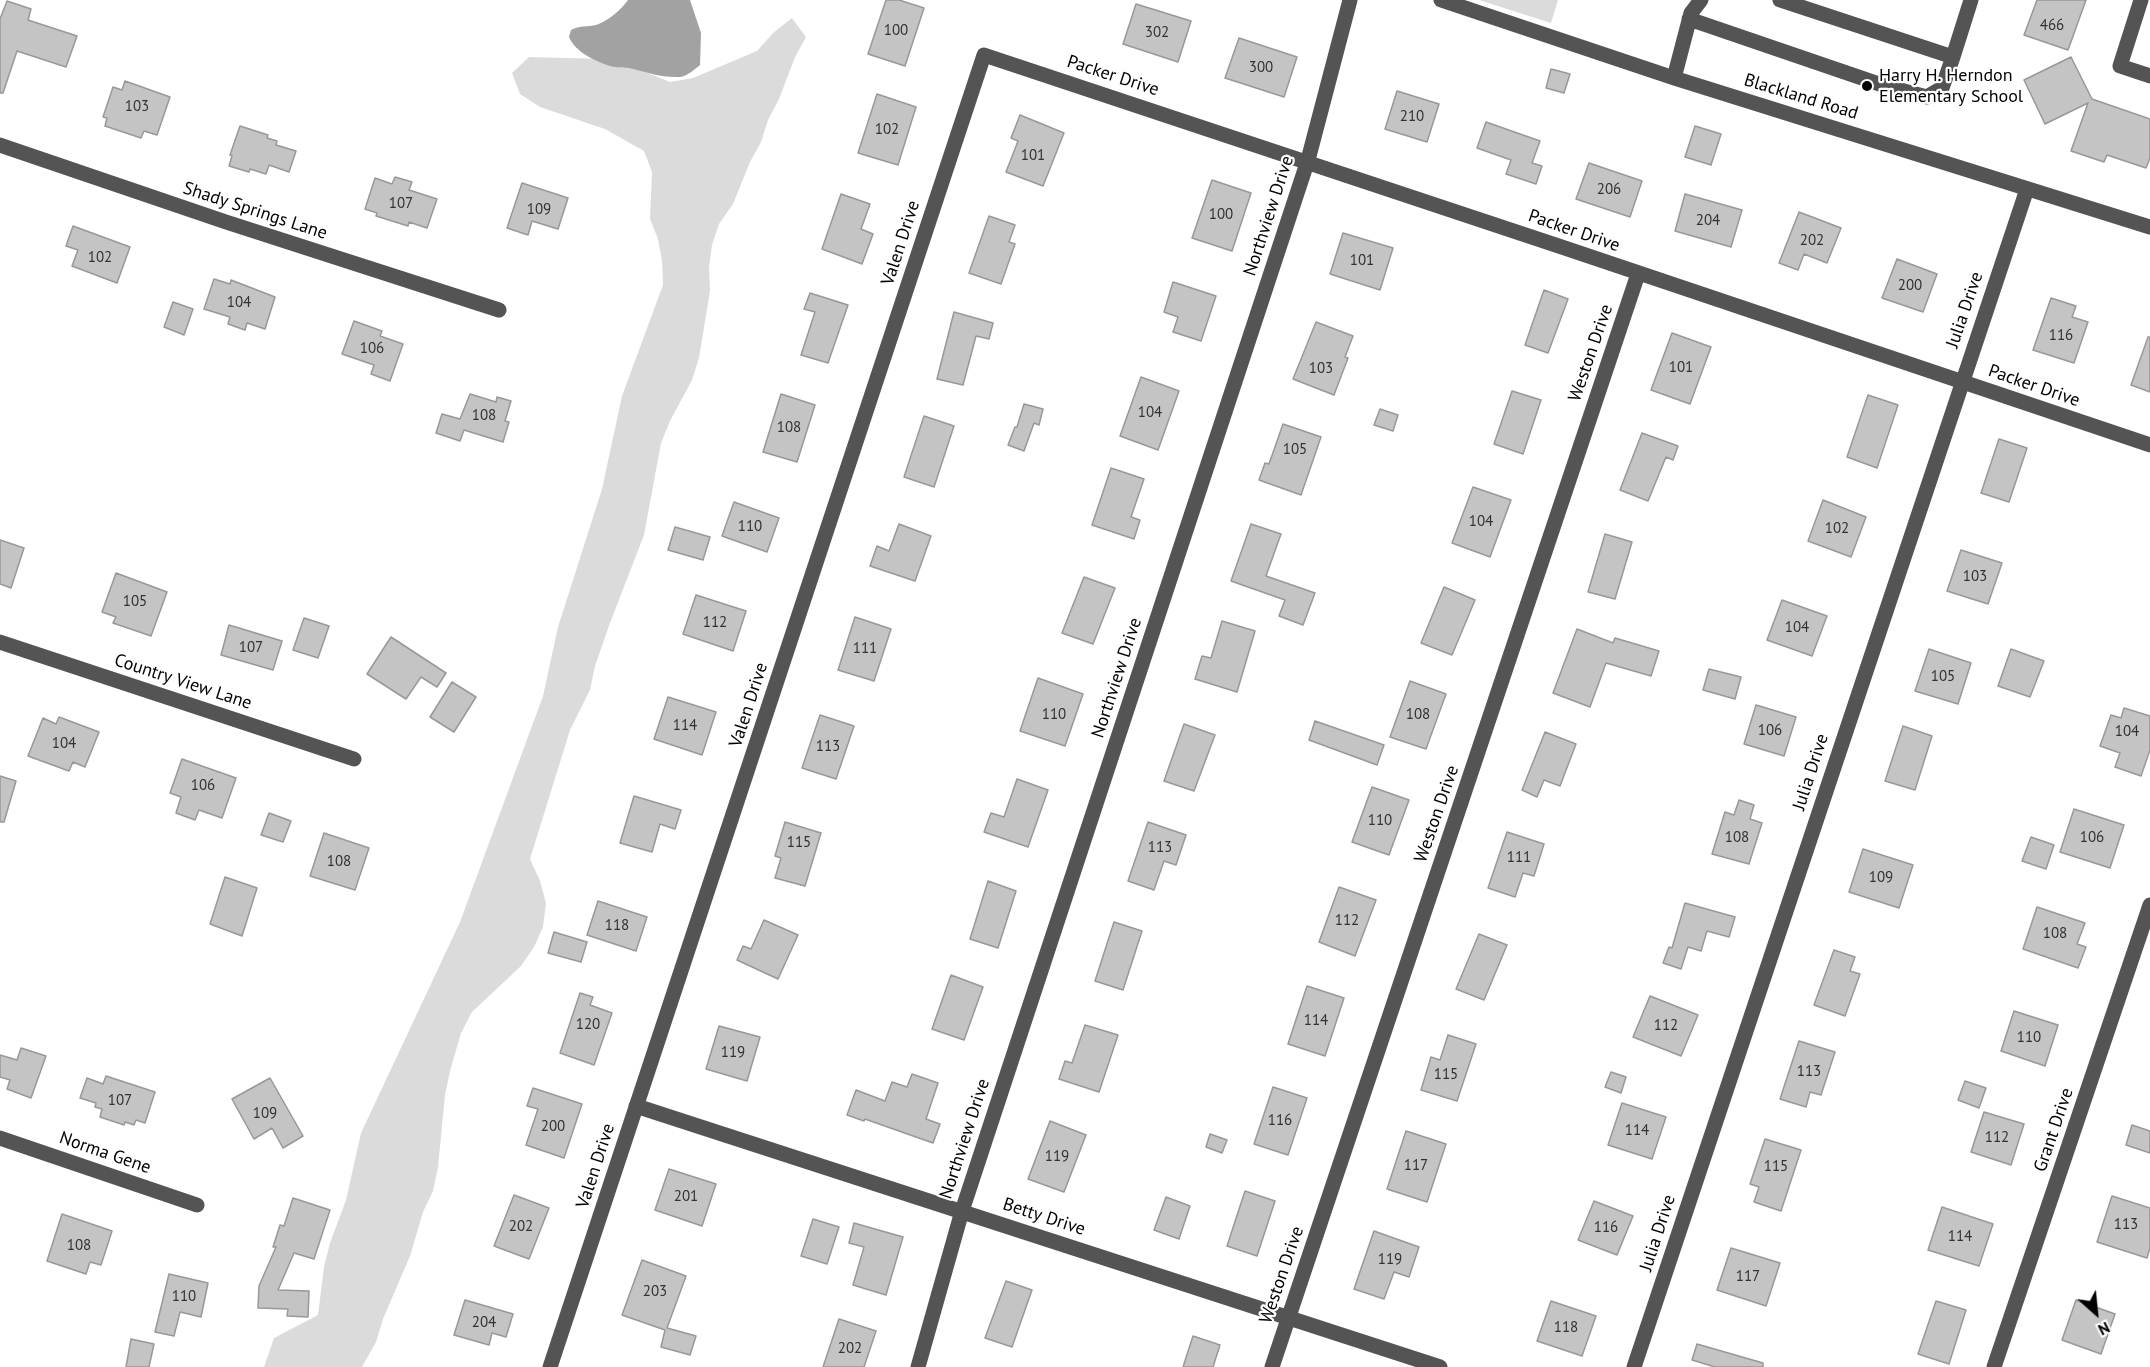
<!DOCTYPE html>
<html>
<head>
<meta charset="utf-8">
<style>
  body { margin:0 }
  #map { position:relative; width:2150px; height:1367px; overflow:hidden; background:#fff; font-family:"PT Sans",sans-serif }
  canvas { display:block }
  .north { position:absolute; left:2066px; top:1283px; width:60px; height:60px; -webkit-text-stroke:4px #fff; paint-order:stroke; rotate:153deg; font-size:16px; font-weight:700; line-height:24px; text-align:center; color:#000 }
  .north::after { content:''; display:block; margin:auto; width:21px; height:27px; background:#000; clip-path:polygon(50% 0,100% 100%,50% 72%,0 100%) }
</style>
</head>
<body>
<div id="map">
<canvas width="2150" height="1367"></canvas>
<div class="north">N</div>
</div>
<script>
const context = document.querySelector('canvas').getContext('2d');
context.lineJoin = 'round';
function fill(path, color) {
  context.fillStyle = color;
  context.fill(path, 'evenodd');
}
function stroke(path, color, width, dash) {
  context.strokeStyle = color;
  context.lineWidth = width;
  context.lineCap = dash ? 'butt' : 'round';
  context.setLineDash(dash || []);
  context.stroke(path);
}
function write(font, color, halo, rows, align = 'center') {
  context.font = font + ' "PT Sans",sans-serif';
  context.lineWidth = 4.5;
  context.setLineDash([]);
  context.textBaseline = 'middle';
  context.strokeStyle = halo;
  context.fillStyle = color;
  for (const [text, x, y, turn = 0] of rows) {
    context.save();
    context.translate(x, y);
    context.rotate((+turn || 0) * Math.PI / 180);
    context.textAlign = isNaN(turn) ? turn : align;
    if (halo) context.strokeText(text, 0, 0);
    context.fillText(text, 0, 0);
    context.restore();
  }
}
fill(new Path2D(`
  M1479,0H1558L1551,23Z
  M792,18L806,37L795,57L779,99L768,120L761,142L750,162L733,204L719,224L712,245L709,267L710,291L699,358L692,380L670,421L661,443L644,535L610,623L595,666L590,690L570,730L530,859L540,881L546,903L543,927L534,947L521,966L472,1012L461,1033L450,1071L445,1095L438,1167L433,1191L423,1212L410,1256L383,1319L376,1342L362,1367H264L274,1338L318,1315L324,1267L330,1243L346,1200L361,1133L460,922L543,696L558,627L602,489L622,396L663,285L662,261L658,239L650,219L652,172L644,151L605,129L540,107L520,94L512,73L529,57L603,59L626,64L670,82L693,78L757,51L773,33Z`), '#dbdbdb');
fill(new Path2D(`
  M628,0H690L701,33L700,65C694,70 687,76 680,77C661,78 647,72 629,68C623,67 616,68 610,66C595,61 575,52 569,37L571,30C580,25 588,27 596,25C608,21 621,10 628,0Z`), '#a2a2a2');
const building = new Path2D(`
  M886,0H899L924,8L905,66L868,54Z
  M2037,0H2086L2068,50L2024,35Z
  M7,1L31,9L28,20L77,36L66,67L17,51L3,93H0V19Z
  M1136,4L1191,21L1178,62L1123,44Z
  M1239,38L1297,57L1284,97L1225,78Z
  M2071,57L2092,99L2150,119V158L2146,168L2107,155L2104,162L2071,151L2088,103L2045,124L2024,80Z
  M1551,69L1570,74L1564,93L1546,88Z
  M125,81L170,97L157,135L144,131L141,138L105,126L107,118L103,117L113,87L122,90Z
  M1397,91L1439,104L1427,142L1385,129Z
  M877,94L916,107L898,165L858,153Z
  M1020,115L1064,133L1043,186L1006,172L1018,141L1011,138Z
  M1486,122L1540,141L1532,163L1542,166L1536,184L1506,174L1511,160L1477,148Z
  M240,126L268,135L267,138L277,141L276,145L296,151L289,172L269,165L266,174L250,169L249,172L229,166L232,156L230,155Z
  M1695,126L1721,134L1711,165L1685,157Z
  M1589,163L1642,181L1630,217L1576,199Z
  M395,177L412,182L409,190L437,199L427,228L409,222L408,226L376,216L377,213L365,209L375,178L392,184Z
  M1212,180L1251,193L1232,251L1192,238Z
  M522,183L568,198L558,229L532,221L528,235L507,228Z
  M841,194L870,204L861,229L873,234L862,264L822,249Z
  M1685,194L1742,210L1731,247L1675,231Z
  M1799,212L1841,228L1827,263L1804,254L1798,270L1779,263Z
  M989,216L1015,225L1009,242L1015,244L1001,284L969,273Z
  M73,226L130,247L117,283L72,266L78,250L66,246Z
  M1343,233L1393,248L1380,290L1330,274Z
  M1897,259L1937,274L1923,312L1882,298Z
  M214,279L230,284L231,280L275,297L265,329L247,323L245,330L228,324L230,317L204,309Z
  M1173,282L1216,296L1201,341L1173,332L1178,317L1164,312Z
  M1544,290L1568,299L1548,353L1525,345Z
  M810,293L848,305L828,363L801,355L815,312L804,309Z
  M2051,298L2076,306L2072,317L2088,322L2074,363L2033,350Z
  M173,302L193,309L184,335L164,327Z
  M954,312L993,323L989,339L976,336L963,385L937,379Z
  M354,321L382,331L380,336L403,344L390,381L371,374L374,365L342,354Z
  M1316,322L1353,336L1345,357L1348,358L1334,395L1293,379Z
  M1672,333L1711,347L1690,404L1651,390Z
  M2148,337H2150V392L2131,385Z
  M1141,377L1179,391L1158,450L1120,436Z
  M1512,391L1541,400L1523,454L1494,444Z
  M470,394L496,402L497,397L511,401L505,421L509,422L503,442L464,430L460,441L436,433L442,414L460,419Z
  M781,394L815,405L797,462L763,452Z
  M1868,395L1898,405L1877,468L1847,457Z
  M1024,404L1043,409L1039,425L1034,423L1024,451L1008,445L1015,427H1017Z
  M1380,409L1398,415L1393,431L1374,425Z
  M924,416L954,426L934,487L904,477Z
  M1283,424L1321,437L1301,495L1259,480L1265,463L1269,464Z
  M1642,433L1678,446L1673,460L1666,457L1648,501L1620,490Z
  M1999,439L2027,448L2009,502L1981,493Z
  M1111,468L1144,479L1131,517L1140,520L1134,539L1092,525Z
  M1473,487L1511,500L1490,557L1452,543Z
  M1823,500L1866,517L1851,557L1808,541Z
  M734,502L779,518L767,552L722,536Z
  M899,524L931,536L915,581L870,566L877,546L889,551Z
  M1251,524L1281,534L1266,576L1315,593L1303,625L1279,616L1285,600L1231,581Z
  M675,527L710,537L703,560L668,550Z
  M1605,534L1632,542L1615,599L1588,592Z
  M0,540L24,548L11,588L0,584Z
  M1961,550L2002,563L1988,604L1947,591Z
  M116,573L167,592L151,636L113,623L116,617L102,612Z
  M1084,577L1115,588L1093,644L1062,633Z
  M1444,587L1475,600L1452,655L1421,643Z
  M696,595L746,611L733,651L683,634Z
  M1782,600L1827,616L1812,656L1767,640Z
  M855,617L891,629L874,681L838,670Z
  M304,618L329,626L318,658L293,650Z
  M1222,621L1255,631L1237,692L1195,679L1202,656L1211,658Z
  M229,625L282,641L273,670L221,655Z
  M1577,629L1613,643L1615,638L1659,651L1651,676L1606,663L1590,707L1553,693Z
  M391,637L446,673L437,687L421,677L406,699L367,674Z
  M1929,649L1971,663L1958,704L1915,691Z
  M2011,649L2044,661L2030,697L1998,686Z
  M1709,669L1741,677L1735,699L1703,690Z
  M1038,678L1083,694L1065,746L1020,731Z
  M1410,681L1446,694L1426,749L1390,737Z
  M452,682L476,697L454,732L430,717Z
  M668,697L716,712L702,755L654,739Z
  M1756,705L1796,717L1784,756L1744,744Z
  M2124,708L2150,716V750L2141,776L2115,767L2120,753L2100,746L2111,715L2121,718Z
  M820,715L854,726L836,779L802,768Z
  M59,717L99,732L85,767L73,762L69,771L28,756L43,718L56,724Z
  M1315,721L1384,745L1377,765L1309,740Z
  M1184,724L1215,735L1194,791L1164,781Z
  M1903,726L1932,736L1915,790L1885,781Z
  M1545,732L1576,744L1560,786L1544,780L1537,797L1522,790Z
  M182,759L236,778L222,818L199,810L195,820L176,813L181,797L170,793Z
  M0,776L16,781L4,822H0Z
  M1017,779L1048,790L1028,847L984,832L991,813L1004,817Z
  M1372,787L1409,800L1389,855L1352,842Z
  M634,796L681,810L675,829L660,824L652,852L620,843Z
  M1739,800L1754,805L1750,819L1762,823L1749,864L1712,854L1725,812L1734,815Z
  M2074,809L2124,825L2110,868L2060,852Z
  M269,813L291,821L283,842L261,835Z
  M785,822L821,833L805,886L775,878L781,858L775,856Z
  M1148,822L1186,835L1176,865L1164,861L1154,890L1128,881Z
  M1507,832L1544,844L1534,876L1523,873L1515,897L1488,888Z
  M324,833L369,848L355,890L310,876Z
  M2031,837L2054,845L2046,869L2022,861Z
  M1863,849L1913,865L1899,908L1849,892Z
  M225,877L257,888L242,936L210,924Z
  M988,881L1016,891L998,948L970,939Z
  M1339,887L1376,900L1355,956L1319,942Z
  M598,901L647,917L636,951L587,935Z
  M1685,903L1735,917L1729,937L1707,931L1701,951L1688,947L1681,969L1663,963L1669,947L1672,948Z
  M2037,907L2085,923L2077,944L2086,947L2078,968L2023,949Z
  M764,920L798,935L778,979L737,960L743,946L751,949Z
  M1114,922L1142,931L1123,990L1095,981Z
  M554,932L587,942L581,962L548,953Z
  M1479,934L1507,945L1484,1000L1456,989Z
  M1834,950L1855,957L1850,971L1860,974L1845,1016L1814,1005Z
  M951,975L983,987L964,1040L932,1029Z
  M1307,986L1344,998L1325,1056L1288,1044Z
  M580,993L593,997L590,1005L612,1013L594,1065L560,1053Z
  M1650,996L1698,1015L1681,1056L1633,1037Z
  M2014,1011L2058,1025L2045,1066L2001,1051Z
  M1085,1025L1118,1035L1099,1092L1059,1079L1065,1061L1072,1063Z
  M719,1026L760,1037L747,1081L706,1069Z
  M1448,1035L1476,1044L1457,1101L1421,1090L1431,1057L1440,1060Z
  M1799,1041L1835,1052L1821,1095L1810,1092L1806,1107L1780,1099Z
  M21,1048L46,1056L31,1098L7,1089L10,1080L0,1077V1055L17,1060Z
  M1611,1072L1626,1077L1621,1093L1605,1087Z
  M912,1074L938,1083L926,1119L940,1124L933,1143L865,1119L864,1121L847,1115L856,1090L885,1101L892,1082L907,1087Z
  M106,1076L155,1092L145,1123L136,1120L134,1125L125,1122L124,1125L100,1117L102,1109L95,1107L96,1103L80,1098L87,1078L103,1084Z
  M270,1078L303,1136L283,1148L272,1128L254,1139L232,1099Z
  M1965,1081L1986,1088L1979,1108L1958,1100Z
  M1273,1087L1307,1098L1288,1155L1254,1144Z
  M533,1088L582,1104L564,1158L526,1145L538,1109L527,1106Z
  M1622,1103L1666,1117L1652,1159L1608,1145Z
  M1984,1112L2024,1124L2011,1165L1971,1152Z
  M1050,1121L1086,1135L1064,1192L1028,1179Z
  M2132,1125L2150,1131V1153L2126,1145Z
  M1406,1131L1446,1144L1427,1202L1387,1189Z
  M1210,1134L1227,1140L1222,1153L1206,1147Z
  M1765,1139L1801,1150L1781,1211L1754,1202L1759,1187L1750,1184Z
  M669,1169L716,1184L702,1226L655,1210Z
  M1245,1191L1275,1201L1257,1256L1227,1246Z
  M514,1195L549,1208L529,1259L494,1246Z
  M2112,1196L2150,1208V1248L2147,1258L2097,1242Z
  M1166,1197L1190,1206L1179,1239L1154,1230Z
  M293,1198L330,1210L314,1259L294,1253L278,1290L309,1291L308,1317L287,1316L288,1309L258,1308L259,1286L276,1247H273L280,1225L284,1226Z
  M1594,1201L1633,1216L1617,1255L1578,1240Z
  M1942,1207L1993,1224L1979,1266L1928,1250Z
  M62,1214L112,1231L101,1265L90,1262L86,1274L47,1261Z
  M813,1219L839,1227L827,1264L801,1256Z
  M854,1223L903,1237L886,1295L853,1285L864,1247L849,1243Z
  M1374,1231L1419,1247L1409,1277L1394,1272L1384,1299L1354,1289Z
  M1731,1248L1780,1263L1766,1306L1717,1290Z
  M642,1260L686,1276L667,1328L696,1336L690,1355L661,1347L665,1330L622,1315Z
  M169,1274L208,1283L201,1317L180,1312L174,1336L155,1332Z
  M1006,1281L1032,1290L1012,1347L985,1338Z
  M465,1300L513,1314L506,1337L492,1333L489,1345L454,1335Z
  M2076,1300L2115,1314L2101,1354L2062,1340Z
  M1551,1301L1596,1316L1582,1356L1537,1341Z
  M1936,1301L1966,1310L1949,1364L1918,1354Z
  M839,1319L876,1331L864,1367H823Z
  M1193,1336L1220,1345L1213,1367H1183Z
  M131,1339L154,1344L149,1367H126Z
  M1697,1344L1763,1363V1367H1715L1692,1360Z`);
fill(building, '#c4c4c4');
stroke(building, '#989898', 1.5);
stroke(new Path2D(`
  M1441,0L1674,78L2150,227
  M1780,0L1953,57L1971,0
  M2141,0L2120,66L2150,76
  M1689,19L1885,86L1927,97L1942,88L1953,57
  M1674,78L1691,13L1701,0
  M0,145L226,222L499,310
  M0,642L354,759
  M636,1106L1440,1367
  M0,1138L197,1205
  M550,1367L984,55C1374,182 1761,315 2150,445
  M918,1367L962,1211L1308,160L1350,0
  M1272,1367L1638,274
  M1634,1367L2027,189
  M1994,1367L2150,905`), '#545454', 15);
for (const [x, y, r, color] of [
  [1867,86,6,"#000"]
]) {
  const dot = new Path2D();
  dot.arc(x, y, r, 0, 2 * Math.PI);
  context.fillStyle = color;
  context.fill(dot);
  stroke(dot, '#fff', 2);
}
write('15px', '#313131', null, [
  ["466",2052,26],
  ["100",896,31],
  ["302",1157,33],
  ["300",1261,68],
  ["103",137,107],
  ["210",1412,117],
  ["102",887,130],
  ["101",1033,156],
  ["206",1609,190],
  ["107",401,204],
  ["109",539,210],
  ["100",1221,215],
  ["204",1708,221],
  ["202",1812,241],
  ["102",100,258],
  ["101",1362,261],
  ["200",1910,286],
  ["104",239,303],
  ["116",2061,336],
  ["106",372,349],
  ["101",1681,368],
  ["103",1321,369],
  ["104",1150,413],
  ["108",484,416],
  ["108",789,428],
  ["105",1295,450],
  ["104",1481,522],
  ["110",750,527],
  ["102",1837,529],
  ["103",1975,577],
  ["105",135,602],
  ["112",715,623],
  ["104",1797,628],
  ["107",251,648],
  ["111",865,649],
  ["105",1943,677],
  ["110",1054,715],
  ["108",1418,715],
  ["114",685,726],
  ["106",1770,731],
  ["104",2127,732],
  ["104",64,744],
  ["113",828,747],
  ["106",203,786],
  ["110",1380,821],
  ["108",1737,838],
  ["106",2092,838],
  ["115",799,843],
  ["113",1160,848],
  ["111",1519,858],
  ["108",339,862],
  ["109",1881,878],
  ["112",1347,921],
  ["118",617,926],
  ["108",2055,934],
  ["114",1316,1021],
  ["120",588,1025],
  ["112",1666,1026],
  ["110",2029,1038],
  ["119",733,1053],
  ["113",1809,1072],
  ["115",1446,1075],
  ["107",120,1101],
  ["109",265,1114],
  ["116",1280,1121],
  ["200",553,1127],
  ["114",1637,1131],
  ["112",1997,1138],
  ["119",1057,1157],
  ["117",1416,1166],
  ["115",1776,1167],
  ["201",686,1197],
  ["113",2126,1225],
  ["202",521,1227],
  ["116",1606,1228],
  ["114",1960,1237],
  ["108",79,1246],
  ["119",1390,1260],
  ["117",1748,1277],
  ["203",655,1292],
  ["110",184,1297],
  ["204",484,1323],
  ["118",1566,1328],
  ["202",850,1349]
]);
write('18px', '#000', '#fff', [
  ["Packer Drive",1113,76,18],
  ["Blackland Road",1801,97,17],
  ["Shady Springs Lane",255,211,18],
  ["Northview Drive",1269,216,-72],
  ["Packer Drive",1574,231,19],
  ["Valen Drive",901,243,-72],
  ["Julia Drive",1965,310,-71],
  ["Weston Drive",1591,353,-71],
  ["Packer Drive",2034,386,19],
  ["Northview Drive",1117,678,-72],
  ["Country View Lane",183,682,18],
  ["Valen Drive",749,705,-72],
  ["Julia Drive",1811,772,-72],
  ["Weston Drive",1437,814,-71],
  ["Grant Drive",2054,1130,-71],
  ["Northview Drive",965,1139,-72],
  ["Norma Gene",105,1153,19],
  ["Valen Drive",596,1166,-72],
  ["Betty Drive",1044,1217,18],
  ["Julia Drive",1658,1233,-72],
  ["Weston Drive",1282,1275,-71]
]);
write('18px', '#000', '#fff', [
  ["Harry H. Herndon",1879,76],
  ["Elementary School",1879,97]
], 'left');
</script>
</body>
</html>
